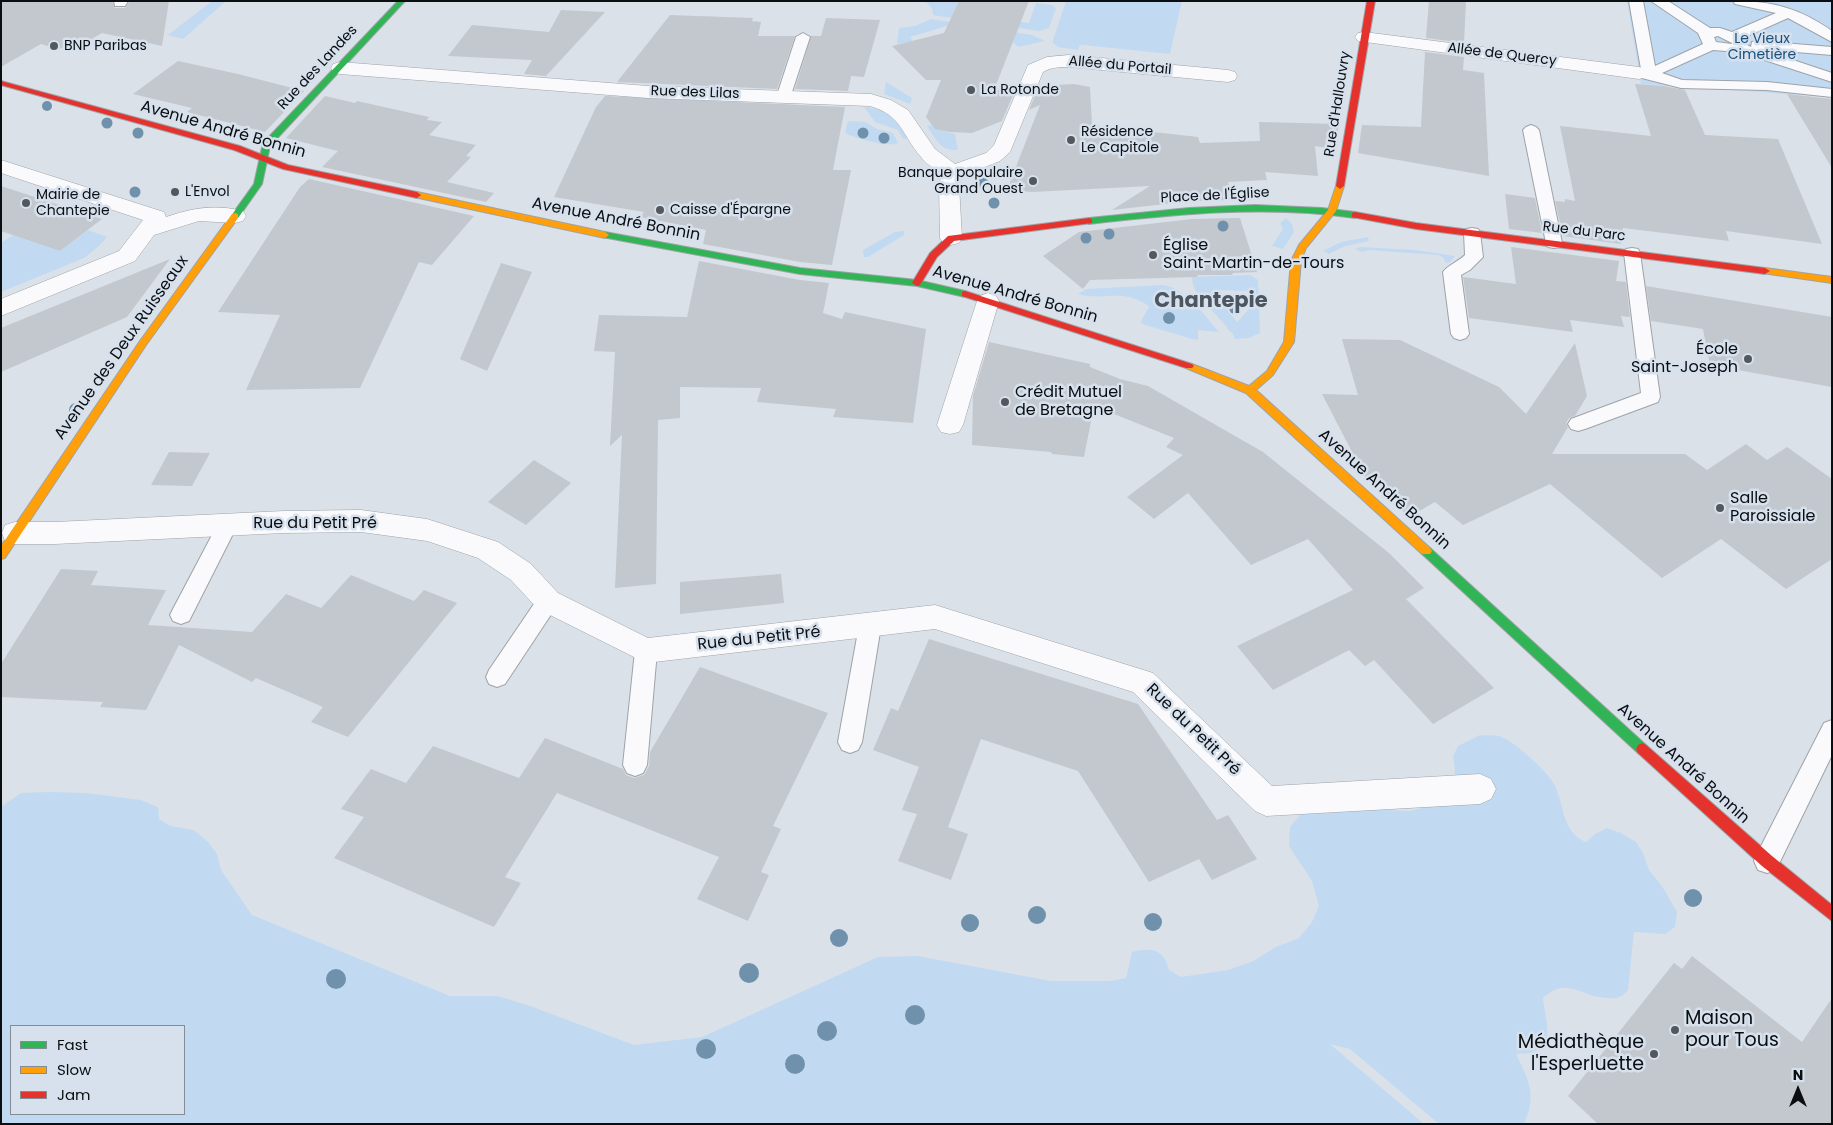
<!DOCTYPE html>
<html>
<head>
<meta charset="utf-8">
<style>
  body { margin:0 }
  #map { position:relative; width:1833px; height:1125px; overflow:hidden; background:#dbe1e8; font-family:Poppins,sans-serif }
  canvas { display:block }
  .frame { position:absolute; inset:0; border:2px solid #0a0e11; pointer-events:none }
  .legend { position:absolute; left:10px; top:1025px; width:175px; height:90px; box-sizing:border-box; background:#d6e1ed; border:1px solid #848d95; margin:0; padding:6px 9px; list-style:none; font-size:15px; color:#0a0e11 }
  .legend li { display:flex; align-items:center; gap:10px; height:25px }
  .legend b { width:25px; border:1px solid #848d95 }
  .north { position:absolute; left:1773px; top:1065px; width:50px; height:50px; -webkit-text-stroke:4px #d6e1ed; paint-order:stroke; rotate:0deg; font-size:14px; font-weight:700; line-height:20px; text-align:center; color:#0a0e11 }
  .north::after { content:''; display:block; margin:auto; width:18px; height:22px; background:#0a0e11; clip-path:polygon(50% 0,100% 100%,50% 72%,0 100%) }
</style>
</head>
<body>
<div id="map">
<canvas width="1833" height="1125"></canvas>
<div class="frame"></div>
<ul class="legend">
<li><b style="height:6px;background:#30b455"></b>Fast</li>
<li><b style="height:6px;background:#ff9f0a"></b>Slow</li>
<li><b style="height:6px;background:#e5322d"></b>Jam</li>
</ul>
<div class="north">N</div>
</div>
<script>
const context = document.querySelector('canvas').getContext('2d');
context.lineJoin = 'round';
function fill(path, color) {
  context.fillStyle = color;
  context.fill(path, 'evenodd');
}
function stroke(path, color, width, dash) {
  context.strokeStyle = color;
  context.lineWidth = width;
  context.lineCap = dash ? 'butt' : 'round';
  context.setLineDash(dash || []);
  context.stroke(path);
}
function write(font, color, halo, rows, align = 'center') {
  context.font = font + ' Poppins,sans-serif';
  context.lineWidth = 5;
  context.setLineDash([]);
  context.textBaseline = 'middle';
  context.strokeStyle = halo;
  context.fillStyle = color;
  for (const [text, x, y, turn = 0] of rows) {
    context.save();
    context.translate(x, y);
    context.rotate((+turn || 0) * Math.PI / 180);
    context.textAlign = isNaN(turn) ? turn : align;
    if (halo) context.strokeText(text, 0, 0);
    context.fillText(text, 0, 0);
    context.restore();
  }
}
fill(new Path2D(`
  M212,1H226L183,39L168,35Z
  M925,1H959L1005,20L1029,23L1036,3L1052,5L1056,8L1049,28L1039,31L933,15L932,8Z
  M1066,1H1182L1170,54L1083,45H1080L1078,50L1058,47L1053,43V40Z
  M1627,1H1832V97L1641,84Z
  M931,19L1032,35L1045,41L1018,47L1004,34L950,25L910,37L913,41L897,44L899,28L915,26Z
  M886,82L912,98L910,104L884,94Z
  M864,107C890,110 894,118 908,138L903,139L898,130L875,122Z
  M848,121L865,122L877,129L893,133L898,143C888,148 856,138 845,133Z
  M931,125L936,129L955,134L958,150C939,151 937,140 927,126Z
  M1286,218L1292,224L1294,232L1283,249L1272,246L1283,229L1280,223Z
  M88,230L107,237L99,246L84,258L1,292V243L13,235L60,251Z
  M904,231V235L868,257H864L863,250L895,232Z
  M1368,237L1369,241L1345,246L1329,254L1323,251L1341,242Z
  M1360,247L1415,250L1455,256L1450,262L1446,263L1443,257L1438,255L1369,250L1362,252L1355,249Z
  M1250,275L1258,280L1260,333L1249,338L1235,339L1232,332H1230C1219,313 1192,299 1192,277ZM1213,290L1250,291L1251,299L1216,294L1211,292ZM1219,300L1246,306L1248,310L1237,322Z
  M1163,285C1187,289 1204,315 1219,332L1198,330V340L1192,339L1142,324L1141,321L1149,307C1148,305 1146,304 1144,303C1119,289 1104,301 1078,294L1086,289Z
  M1480,735C1486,736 1493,735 1499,736C1512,739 1548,772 1554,784C1565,805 1561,832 1586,842L1595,834L1607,828L1621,833L1636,842L1643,853L1649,870L1662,886L1677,912L1675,927L1665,934L1634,932L1628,990C1626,992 1623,996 1619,997C1616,999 1612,998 1608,998C1581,998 1568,975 1543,998C1544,1016 1557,1043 1533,1052C1528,1054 1521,1053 1516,1054C1529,1081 1537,1094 1524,1124H1439L1350,1049L1330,1044L1424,1124H1V807L21,793L49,792L86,793L141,800L158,807L159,819L170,826L194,830L209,843L217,854L221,870L252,915L450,996H498L533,1007L634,1045L702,1037L878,957L918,956L1051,981H1110L1126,978L1132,952C1152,947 1164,949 1169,970L1181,977L1228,970L1253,961L1276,947L1299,938L1312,922L1319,906L1312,881L1289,846L1290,827L1301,814L1335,808L1411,811L1441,802L1451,795L1455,770L1453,756L1458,746ZM11,1026H184V1114H11Z`), '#c1daf2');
fill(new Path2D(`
  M1,1H112L115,8H125L130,1H169L162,46L102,33L75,49L69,47L57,49L41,44L1,67Z
  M959,1H1029L994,90L1016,88L1002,121L972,133L950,132L935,129L926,117L941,80H926L892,46L944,33Z
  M1429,1H1466L1464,43L1426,38Z
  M561,10L605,12L546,76L524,74L532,60L448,56L472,25L549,32Z
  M670,15L753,18L752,21L761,22L758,36H795L777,89L617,82Z
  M826,18L880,20L864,77L851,76L848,91L795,89L811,36H821Z
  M1425,52L1464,57L1463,70L1484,73L1489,176L1358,153L1362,125L1421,127Z
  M178,61L238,74L304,91L265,132L187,112L192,108L133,94Z
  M1074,84L1090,87L1092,125L1198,137L1200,143L1260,141L1259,122L1339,124L1335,149L1315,146L1318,176L1265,172L1267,180L1228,182L1234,200L1192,201L1112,210L1150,186L1032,192L1007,190L1040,105L1029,110L1039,86Z
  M1635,84L1664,86L1685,90L1705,135L1778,139L1822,244L1726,231L1729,241L1623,228L1621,244L1563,236L1555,201L1565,202V199L1575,201L1560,126L1651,136Z
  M1787,94L1832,99V168Z
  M325,96L355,103L357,101L429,117L427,120L442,122L429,135L476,145L466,156L471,157L447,182L494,193L486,202L322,167L338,151L286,138Z
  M605,96L845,107L833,170H851L832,265L800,262L703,244L706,230L640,217L644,212L554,197L596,107Z
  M309,179L474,216L432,265L419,262L360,388L246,390L280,315L218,312L300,187Z
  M1,186L102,219L60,251L1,231Z
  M1505,194L1535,198L1542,233L1509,229Z
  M1240,218L1257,272L1233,273L1232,275H1198L1197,277L1090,280L1083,289L1043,256L1079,232L1192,219Z
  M1511,247L1619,261L1616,281L1626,282L1630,317L1621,316L1624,327L1570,320L1573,332L1469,318L1463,277L1516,284Z
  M170,259L127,317L1,372V328Z
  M699,261L800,280L829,283L823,313L842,319L845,312L926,329L913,423L833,417L836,409L757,402L761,388L680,387V418L658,420L656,584L615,588L622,435L610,446L615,352L594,351L599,315L687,317Z
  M501,263L532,272L487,371L460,359Z
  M1646,286L1832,317V387L1710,365L1703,329L1651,321Z
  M1342,339L1400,340L1499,387L1526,414L1575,343L1587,396L1575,416L1569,418L1566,423L1568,427L1552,454H1685L1707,470L1746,444L1767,460L1787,447L1832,479V559L1786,589L1721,539L1662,578L1550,484L1463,525L1435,502L1409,517L1365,477L1322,394L1358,395Z
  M989,342L1090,364V367L1120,379L1148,386L1263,452L1389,553L1424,588L1406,599L1494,688L1433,724L1374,660L1365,666L1349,650L1273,690L1237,646L1353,590L1308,539L1251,565L1188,493L1154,519L1127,497L1183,455L1166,447L1174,438L1094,406L1084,457L1052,454L1051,452L972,445L973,396Z
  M169,452L210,453L192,486L151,485Z
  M534,460L571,483L526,525L488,502Z
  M61,569L98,571L91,585L166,590L148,625L252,632L286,594L321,608L351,575L414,601L424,590L457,603L348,737L311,722L323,707L256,678L252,682L179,645L146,710L100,707L103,702L1,697V664Z
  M781,574L784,603L680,614V582Z
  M929,639L1138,704L1217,820L1228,815L1257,859L1212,880L1199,859L1149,882L1078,771L981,739L948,827L968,834L951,880L898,861L917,814L902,810L919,767L873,750L891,708L898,711Z
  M700,667L828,713L773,826L781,829L761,872L769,875L748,921L697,899L719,857L557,793L505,877L521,883L494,927L334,858L364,817L341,809L371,769L406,783L433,746L519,778L545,738L623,769L626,775L634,778L644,775L649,766L650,752Z
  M1692,956L1802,1042L1832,998V1124H1598L1568,1096L1674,963L1682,969Z`), '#c3c8ce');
const lane = new Path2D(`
  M114,1H128L125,6H115Z
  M1629,1H1643L1655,66L1703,44L1698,33L1651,1H1668L1710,28H1720L1732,32L1776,13L1735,4L1733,1C1773,1 1799,8 1832,31V42L1788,18L1743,38L1747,45L1751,47L1752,42L1757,41L1832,47V55L1760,49L1832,73V82L1740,52L1713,50L1662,73L1682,80L1767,82L1832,89V97L1767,90L1681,88L1634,76L1632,73L1634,70L1641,69ZM1718,36L1732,43V44L1716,42L1714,37Z
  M803,33L810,37L791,95L789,98H779L777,95L796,37Z
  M1531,125L1536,127L1539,130L1562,243L1560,247L1554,248L1548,247L1546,243L1523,130L1526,127Z
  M1472,228L1478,229L1480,233L1483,257L1470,270L1461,275L1469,334L1466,338L1460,340L1454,338L1451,334L1443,272C1448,265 1459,261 1465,255L1464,233L1466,229Z
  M1632,248L1638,249L1640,253L1660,397L1658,402L1585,429L1578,431L1571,429L1568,424L1571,419L1641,393L1624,253L1626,249Z
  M228,516L235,518L238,524L189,621L181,624L173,621L170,615L173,609L221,518Z
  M548,592L556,595L559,601L556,607L505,684L497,687L489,684L486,677L489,670L540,595Z
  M870,617L878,619L881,626L862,742L858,750L850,753L842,750L838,742L859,626L862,619Z
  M646,641L654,644L657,651L647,765L643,773L635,776L627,773L623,765L635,651L638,644Z
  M1832,720V755L1776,870L1767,873L1758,870L1754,861L1758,852L1824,723Z`);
const street = new Path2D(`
  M1364,32L1639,67L1646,69L1648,73L1646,77L1639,79L1358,41L1355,37L1358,33Z
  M1069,55L1228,70L1235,72L1237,76L1235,80L1228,82L1069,67C1059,67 1052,67 1043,72L1010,152L1000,161L962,176L959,185L962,238L959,243L951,245L943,243L940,238L939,185L942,174C935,169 926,164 921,157C901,134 903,116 870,106L648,98L340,74L333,72L331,68L333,64L340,62L648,86L871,94L891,100L908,110L935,149L955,164L986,153L994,145L1028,65L1047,57Z
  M1,160L164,212L166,217C193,208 214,204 243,211L246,216L243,221L235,223L199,221L154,235L135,261L1,316V299L119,251L143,220L1,173Z
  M988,293L996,296L999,301L963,425L959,432L950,434L941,432L937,425L977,301L980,296Z
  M361,510L427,519L498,542L531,564L558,593L648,638L935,605L1153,673L1272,786L1480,774L1491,779L1496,789L1491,799L1480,804L1266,816L1255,811L1133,692L935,629L646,663L538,609L511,580L478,558L427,541L361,532L284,533L55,544H15L5,541L2,533L5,525L15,522H55L284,511Z`);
const fast = new Path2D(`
  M398,1H405L270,146L262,184L238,218H232L231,216L254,184L263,143Z
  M1255,205L1322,208L1355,212L1359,215L1355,218C1266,205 1178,214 1089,224L1085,221L1089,218L1189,208Z
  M605,232L800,268L917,280L965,291L970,294L965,297L917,286L800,274L602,237L601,235Z
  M1426,547L1430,548L1646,745L1648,749L1646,753L1642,755L1638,753L1422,554L1420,551L1422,548Z`);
const slow = new Path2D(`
  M1340,183L1344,186L1336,211L1306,248L1301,261L1294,342L1273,375L1256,390L1430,548L1432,551L1430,554H1422L1246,393L1186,368L1184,366L1186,364H1192L1249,386L1267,371L1284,342L1291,261L1299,245L1328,210L1336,186Z
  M417,192L605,232L609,235L605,238L414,197L413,195Z
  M235,213L238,214V218L146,345L5,558L1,559V546L140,341L232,214Z
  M1765,268L1832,277V283L1762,273V269Z`);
const jam = new Path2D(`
  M1367,1H1375L1344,186L1340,189L1336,186Z
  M1,81L240,146L288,165L417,192L421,195L417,198L283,169L234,150L1,85Z
  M1355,212L1416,223L1765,268L1770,271L1765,274L1416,229L1352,217V213Z
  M1089,218L1092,219V223L954,241L937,257L920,285L917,286L912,283L930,253L948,236Z
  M965,291L1192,364L1194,366L1192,368H1186L962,296V292Z
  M1642,743L1646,745L1772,856L1832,905V921L1762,866L1638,753L1636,749L1638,745Z`);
stroke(lane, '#9ea3a8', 2);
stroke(street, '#9ea3a8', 1);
stroke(fast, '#9ea3a8', 2);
stroke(slow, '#9ea3a8', 2);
stroke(jam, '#9ea3a8', 2);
fill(lane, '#fafafc');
fill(street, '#fafafc');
fill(fast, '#30b455');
fill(slow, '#ff9f0a');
fill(jam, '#e5322d');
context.fillStyle = '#7091ac';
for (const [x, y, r] of [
  [47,106,5],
  [107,123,5.5],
  [138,133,5.5],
  [863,133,5.5],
  [884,138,5.5],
  [983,183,5.5],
  [135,192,5.5],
  [994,203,5.5],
  [1223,226,5.5],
  [1109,234,5.5],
  [1086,238,5.5],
  [1235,308,6],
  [1169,318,6],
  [76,410,7],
  [1693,898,9],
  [1037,915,9],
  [1153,922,9],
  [970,923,9],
  [839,938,9],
  [749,973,10],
  [336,979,10],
  [915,1015,10],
  [827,1031,10],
  [706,1049,10],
  [795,1064,10]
]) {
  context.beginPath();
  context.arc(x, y, r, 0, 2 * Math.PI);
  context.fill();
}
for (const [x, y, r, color] of [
  [54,46,5,"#53585c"],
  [971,90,5,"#53585c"],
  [1071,140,5,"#53585c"],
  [1033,181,5,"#53585c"],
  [175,192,5,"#53585c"],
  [26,203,5,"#53585c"],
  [660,210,5,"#53585c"],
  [1153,255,5,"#53585c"],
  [1748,359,5,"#53585c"],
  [1005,402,5,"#53585c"],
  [1720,508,5,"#53585c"],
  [1675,1030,5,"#53585c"],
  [1654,1054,5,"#53585c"]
]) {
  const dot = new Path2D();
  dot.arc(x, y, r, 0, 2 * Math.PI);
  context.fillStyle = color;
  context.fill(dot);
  stroke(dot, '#d6e1ed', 2);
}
write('14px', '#194f7a', '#d6e1ed', [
  ["Le Vieux",1762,39],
  ["Cimetière",1762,55]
]);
write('14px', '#0a0e11', '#d6e1ed', [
  ["BNP Paribas",64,46],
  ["La Rotonde",981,90],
  ["Résidence",1081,132],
  ["Le Capitole",1081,148],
  ["Banque populaire",1023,173,"right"],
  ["Grand Ouest",1023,189,"right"],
  ["L'Envol",185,192],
  ["Mairie de",36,195],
  ["Chantepie",36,211],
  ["Caisse d'Épargne",670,210]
], 'left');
write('14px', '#0a0e11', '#d6e1ed', [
  ["Allée de Quercy",1502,55,7],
  ["Allée du Portail",1120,66,5],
  ["Rue des Landes",318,68,-47],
  ["Rue des Lilas",695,93,2],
  ["Rue d'Hallouvry",1338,104,-81],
  ["Place de l'Église",1215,196,-3],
  ["Rue du Parc",1584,232,7]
]);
write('16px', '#0a0e11', '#d6e1ed', [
  ["Avenue André Bonnin",223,130,16],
  ["Avenue André Bonnin",616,220,11],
  ["Avenue André Bonnin",1015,295,16],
  ["Avenue des Deux Ruisseaux",122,348,-55],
  ["Avenue André Bonnin",1384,490,42],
  ["Rue du Petit Pré",315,524],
  ["Rue du Petit Pré",759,639,-6],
  ["Rue du Petit Pré",1193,730,44],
  ["Avenue André Bonnin",1683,764,42]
]);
write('16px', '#0a0e11', '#d6e1ed', [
  ["Église",1163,246],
  ["Saint-Martin-de-Tours",1163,264],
  ["École",1738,350,"right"],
  ["Saint-Joseph",1738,368,"right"],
  ["Crédit Mutuel",1015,393],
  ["de Bretagne",1015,411],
  ["Salle",1730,499],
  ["Paroissiale",1730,517]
], 'left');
write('19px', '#0a0e11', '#d6e1ed', [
  ["Maison",1685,1019],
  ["pour Tous",1685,1041],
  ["Médiathèque",1644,1043,"right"],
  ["l'Esperluette",1644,1065,"right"]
], 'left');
write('bold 21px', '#4c5660', '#d6e1ed', [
  ["Chantepie",1211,302]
]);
</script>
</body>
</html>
